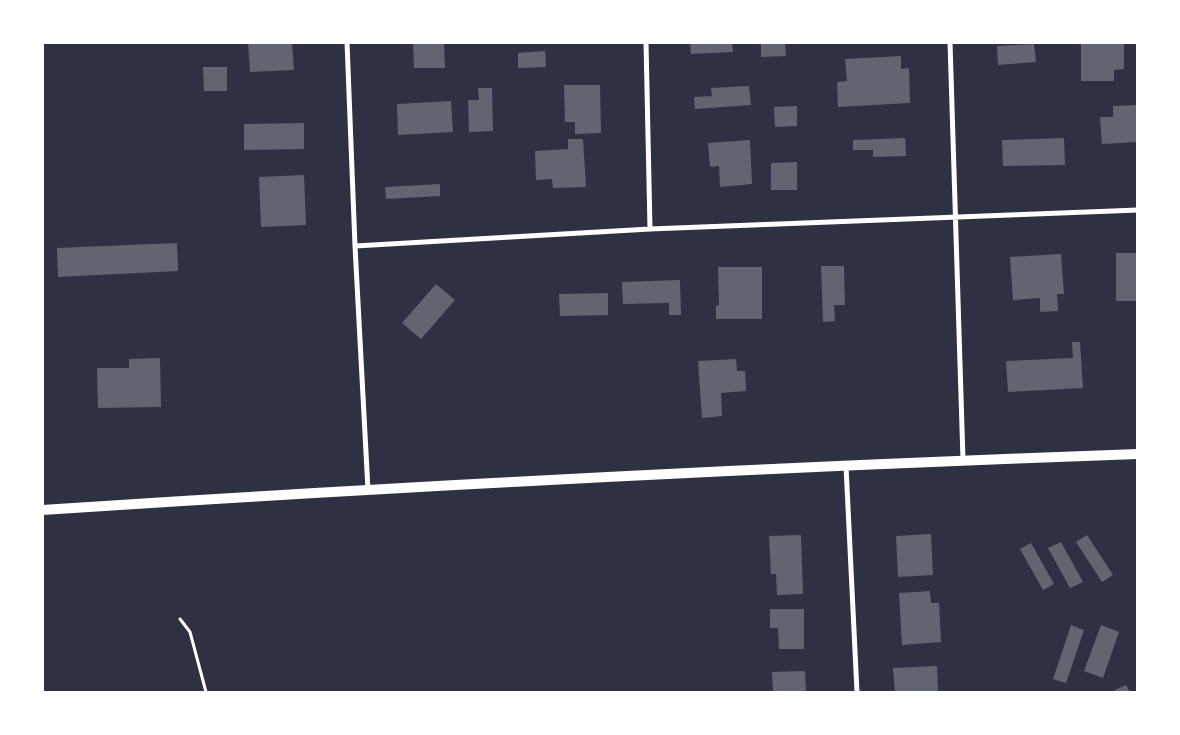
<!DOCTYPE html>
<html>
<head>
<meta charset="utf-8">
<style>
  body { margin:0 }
  #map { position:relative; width:1180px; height:735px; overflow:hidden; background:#2d3142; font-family:"Roboto Serif",serif }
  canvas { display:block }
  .frame { position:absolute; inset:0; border:44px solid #fff; pointer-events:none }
</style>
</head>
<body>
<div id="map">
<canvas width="1180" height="735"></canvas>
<div class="frame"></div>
</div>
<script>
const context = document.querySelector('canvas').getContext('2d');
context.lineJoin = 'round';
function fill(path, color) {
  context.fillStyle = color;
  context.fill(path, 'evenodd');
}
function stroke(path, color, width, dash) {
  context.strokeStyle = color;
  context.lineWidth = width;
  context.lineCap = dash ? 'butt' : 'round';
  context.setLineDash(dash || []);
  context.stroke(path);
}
fill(new Path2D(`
  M248,42H292L294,70L250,72Z
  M413,42H444L445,68H414Z
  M690,42H732L733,52L691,54Z
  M761,42H785L786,56L761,57Z
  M1034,44L1036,62L998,65L997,46Z
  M1081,44H1124V69L1114,70V81H1081Z
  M545,51L546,67L518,68V53Z
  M901,56V69L909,68L910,103L838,107L837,82L847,81L845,59Z
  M203,67H227V91H204Z
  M564,85H600L601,133L575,134V122H565Z
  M749,86L751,105L695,109L694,97L712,96L711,88Z
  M478,88H492L493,131L469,132L468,100H479Z
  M451,101L453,132L398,135L397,104Z
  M1138,105V142L1102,144L1100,117H1113V106Z
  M797,106V126L775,127L774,107Z
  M304,123V149L244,150V124Z
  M905,138L906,156L873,157V150H853V140Z
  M1064,138L1065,165L1003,166L1002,140Z
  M568,139H583L586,187L553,188L552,179L536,180L535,151L568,149Z
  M750,140L752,184L720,187L719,166L710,167L708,143Z
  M797,162V190H771V163Z
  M304,175L306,225L261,227L259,177Z
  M440,184V196L386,199L385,187Z
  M177,243L178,271L58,277L57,248Z
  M1116,253H1138V301H1116Z
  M1061,254L1064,294H1057L1058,311L1040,312V298L1013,300L1010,257Z
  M821,266H844L845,305H834L835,321L823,322Z
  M718,267H762V319H716V306L719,305Z
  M680,280L681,315H669V303L623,304L622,282Z
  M436,284L455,300L421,339L402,323Z
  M608,293V315L560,316L559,294Z
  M1072,342H1080L1083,388L1008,392L1006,361L1073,358Z
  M160,358L161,407L98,408L97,368H129V359Z
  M736,359L737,371H745L746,391L721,393L722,416L702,418L698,361Z
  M931,534L933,575L898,577L896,536Z
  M801,535L803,594L777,595L776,574H771L769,536Z
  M1087,535L1113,575L1102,582L1076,542Z
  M1061,542L1083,582L1070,588L1048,548Z
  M1031,543L1054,584L1043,590L1020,549Z
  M930,591L931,603H939L941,642L902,645L899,593Z
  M770,609H804V649H779L778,628H770Z
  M1071,625L1084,630L1066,683L1053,679Z
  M1101,625L1119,632L1103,678L1084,671Z
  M937,666L938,692H895L893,668Z
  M805,671L806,692H773L772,672Z
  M1126,685L1130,692H1116L1115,690Z`), '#626471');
stroke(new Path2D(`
  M180,619L190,632L206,692`), '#fff', 3);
stroke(new Path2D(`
  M347,42L355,246L368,490
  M646,42L650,229
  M950,42L963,460
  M355,246L650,229L1138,210
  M846,466L857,692`), '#fff', 5);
stroke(new Path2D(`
  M42,510C407,486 772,467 1138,454`), '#fff', 10);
</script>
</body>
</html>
